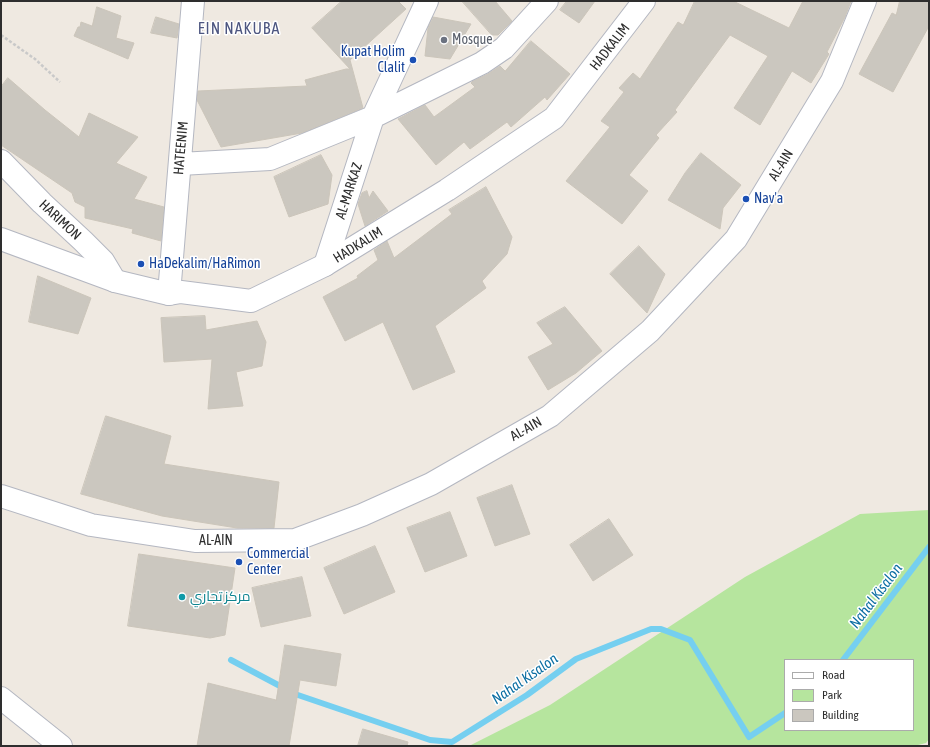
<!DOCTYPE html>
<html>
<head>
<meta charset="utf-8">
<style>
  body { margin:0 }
  #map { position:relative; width:930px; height:747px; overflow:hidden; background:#efe9e1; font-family:"Asap Condensed",sans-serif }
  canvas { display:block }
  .frame { position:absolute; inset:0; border:2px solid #2e2e2e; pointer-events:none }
  .legend { position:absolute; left:784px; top:659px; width:130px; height:72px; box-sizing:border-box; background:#fff; border:1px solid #ababab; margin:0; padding:5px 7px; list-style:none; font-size:12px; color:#2e2e2e }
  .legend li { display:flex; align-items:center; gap:8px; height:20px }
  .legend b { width:20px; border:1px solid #ababab }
</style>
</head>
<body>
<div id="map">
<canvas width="930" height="747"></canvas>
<div class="frame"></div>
<ul class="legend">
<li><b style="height:5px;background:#fff"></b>Road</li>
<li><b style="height:11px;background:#b6e59e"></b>Park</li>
<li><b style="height:11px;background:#cbc7bf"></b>Building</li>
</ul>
</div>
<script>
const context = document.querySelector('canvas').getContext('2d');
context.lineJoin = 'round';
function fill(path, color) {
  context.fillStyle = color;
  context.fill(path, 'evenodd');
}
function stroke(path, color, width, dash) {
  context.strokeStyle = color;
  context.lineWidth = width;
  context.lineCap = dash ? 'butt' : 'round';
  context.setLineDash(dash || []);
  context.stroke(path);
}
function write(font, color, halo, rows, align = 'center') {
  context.font = font + ' "Asap Condensed",Cairo,sans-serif';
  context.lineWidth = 3;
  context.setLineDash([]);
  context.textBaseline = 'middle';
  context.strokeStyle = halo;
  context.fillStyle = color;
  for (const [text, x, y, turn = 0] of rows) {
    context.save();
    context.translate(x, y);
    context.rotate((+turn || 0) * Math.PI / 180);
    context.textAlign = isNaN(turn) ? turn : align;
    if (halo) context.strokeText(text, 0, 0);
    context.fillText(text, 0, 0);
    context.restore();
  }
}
fill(new Path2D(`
  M929,510V739L926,743L914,746H469L550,705L745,577L860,514ZM785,660H913V730H785Z`), '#b6e59e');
stroke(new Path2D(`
  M231,660L295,694L430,740L452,742L527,695L576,659L651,629H661L690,640L749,737L785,713
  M843,660L929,547`), '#75cff0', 6);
const building = new Path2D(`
  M342,1H398L406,9L350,60L363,108L302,133L221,147L197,100L198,91L307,86L305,80L346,69H350L312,28Z
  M462,1H495L512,21L498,35H492Z
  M567,1H595L579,23L560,10Z
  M695,1H733L789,28L803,1H851L845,17L827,52L829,54L811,83L792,71L760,125L734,108L768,56L730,35L675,110L677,112L656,135L659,138L629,175L648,191L622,224L566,181L610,127L601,121L624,92L619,88L633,73L640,79L678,22L683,25Z
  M900,1H929V26L893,92L859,74L892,13L896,15Z
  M97,7L121,16L116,38L134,43L128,59L74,36L78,27H80L81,22L92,26Z
  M156,17L179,24L177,38L151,33Z
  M433,17L471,24L450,59L425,56L428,28Z
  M531,41L570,74L547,100L545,97L511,127L507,122L470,149L464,142L436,165L398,119L425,105L434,117L475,87L471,83L473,81L488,74L500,66L505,71Z
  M8,78L45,110L79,137L89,113L138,137L116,163L147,177L134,199L164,207L161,241L132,233L133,229L85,218V207L75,202L72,193L1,145V87Z
  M701,153L741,185L723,208L720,229L668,200L685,173Z
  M321,155L332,175L328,204L289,217L274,177Z
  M486,187L512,237L507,254L482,281L486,288L435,326L455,372L413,390L383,322L345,341L323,297L358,278L357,276L378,260L374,250L387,241L394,258L452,214L449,210Z
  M367,191L369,198L373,191L388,211L365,226L358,204L362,193Z
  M639,246L665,274L647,313L610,274Z
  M38,276L91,298L78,334L29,322Z
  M565,307L602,351L576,373L548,390L528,357L553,344L537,323Z
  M205,316L206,330L257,321L266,342L262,366L236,372L243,406L208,409L212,359L164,362L161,318Z
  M106,416L171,436L164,464L279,482L274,528H237L162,516L81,494Z
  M512,485L530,534L495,546L477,498Z
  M450,512L467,556L425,572L407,528Z
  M609,519L633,555L593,581L570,545Z
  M375,546L395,592L344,614L324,568Z
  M139,554L235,568L225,635L210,638L128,626Z
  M302,577L311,616L261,627L252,588Z
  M285,645L341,654L336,686L300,680L289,746H197L208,683L276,700Z
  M363,729L408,742L407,746H358Z`);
fill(building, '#cbc7bf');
stroke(building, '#cbc5ba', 1);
const minor = new Path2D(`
  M1,161L42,203L83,241L103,261L115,281
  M180,164L270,159L373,117L482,63L504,48L547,1
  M325,265L373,117L427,1
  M169,294L193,1
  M1,698L61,746`);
const tertiary = new Path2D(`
  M1,239L115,281L169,294L181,292L251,301L325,265L447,190L554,118L644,1
  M1,496L91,525L195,541L295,540L362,515L431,484L550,416L650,331L736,239L832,81L865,1`);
stroke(minor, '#b4b7c1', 24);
stroke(tertiary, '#b4b7c1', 24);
stroke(new Path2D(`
  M1,35L35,59L60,82`), '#c9c9c9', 2.5, [3, 2]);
stroke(minor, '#fff', 22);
stroke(tertiary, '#fff', 22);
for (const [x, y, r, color] of [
  [444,40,4,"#6b7280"],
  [413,60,4,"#1a4fb4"],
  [746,199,4,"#1a4fb4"],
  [141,264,4,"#1a4fb4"],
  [239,562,4,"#1a4fb4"],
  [182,597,4,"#0f9aa8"]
]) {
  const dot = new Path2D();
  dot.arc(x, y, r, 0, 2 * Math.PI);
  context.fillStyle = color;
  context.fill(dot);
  stroke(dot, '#fff', 1.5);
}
write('14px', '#5b616d', '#fff', [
  ["Mosque",452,40]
], 'left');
write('14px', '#2e2e2e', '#fff', [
  ["HADKALIM",610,47,-52],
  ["HATEENIM",181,148,-85],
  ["AL-AIN",781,165,-59],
  ["AL-MARKAZ",349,191,-72],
  ["HARIMON",60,220,43],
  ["HADKALIM",358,245,-32],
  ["AL-AIN",526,429,-30],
  ["AL-AIN",216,541]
]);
write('14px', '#164399', '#fff', [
  ["Kupat Holim",405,52,"right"],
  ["Clalit",405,68,"right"],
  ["Nav'a",754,199],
  ["HaDekalim/HaRimon",149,264],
  ["Commercial",247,554],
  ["Center",247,570]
], 'left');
write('14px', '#0d838f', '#fff', [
  ["مركز تجاري",190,597]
], 'left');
write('italic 15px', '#0d6fa3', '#fff', [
  ["Nahal Kisalon",876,596,-53],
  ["Nahal Kisalon",525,679,-35]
]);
context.letterSpacing = '1px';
write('16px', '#4d5680', '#fff', [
  ["EIN NAKUBA",239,29]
]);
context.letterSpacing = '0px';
</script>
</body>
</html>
